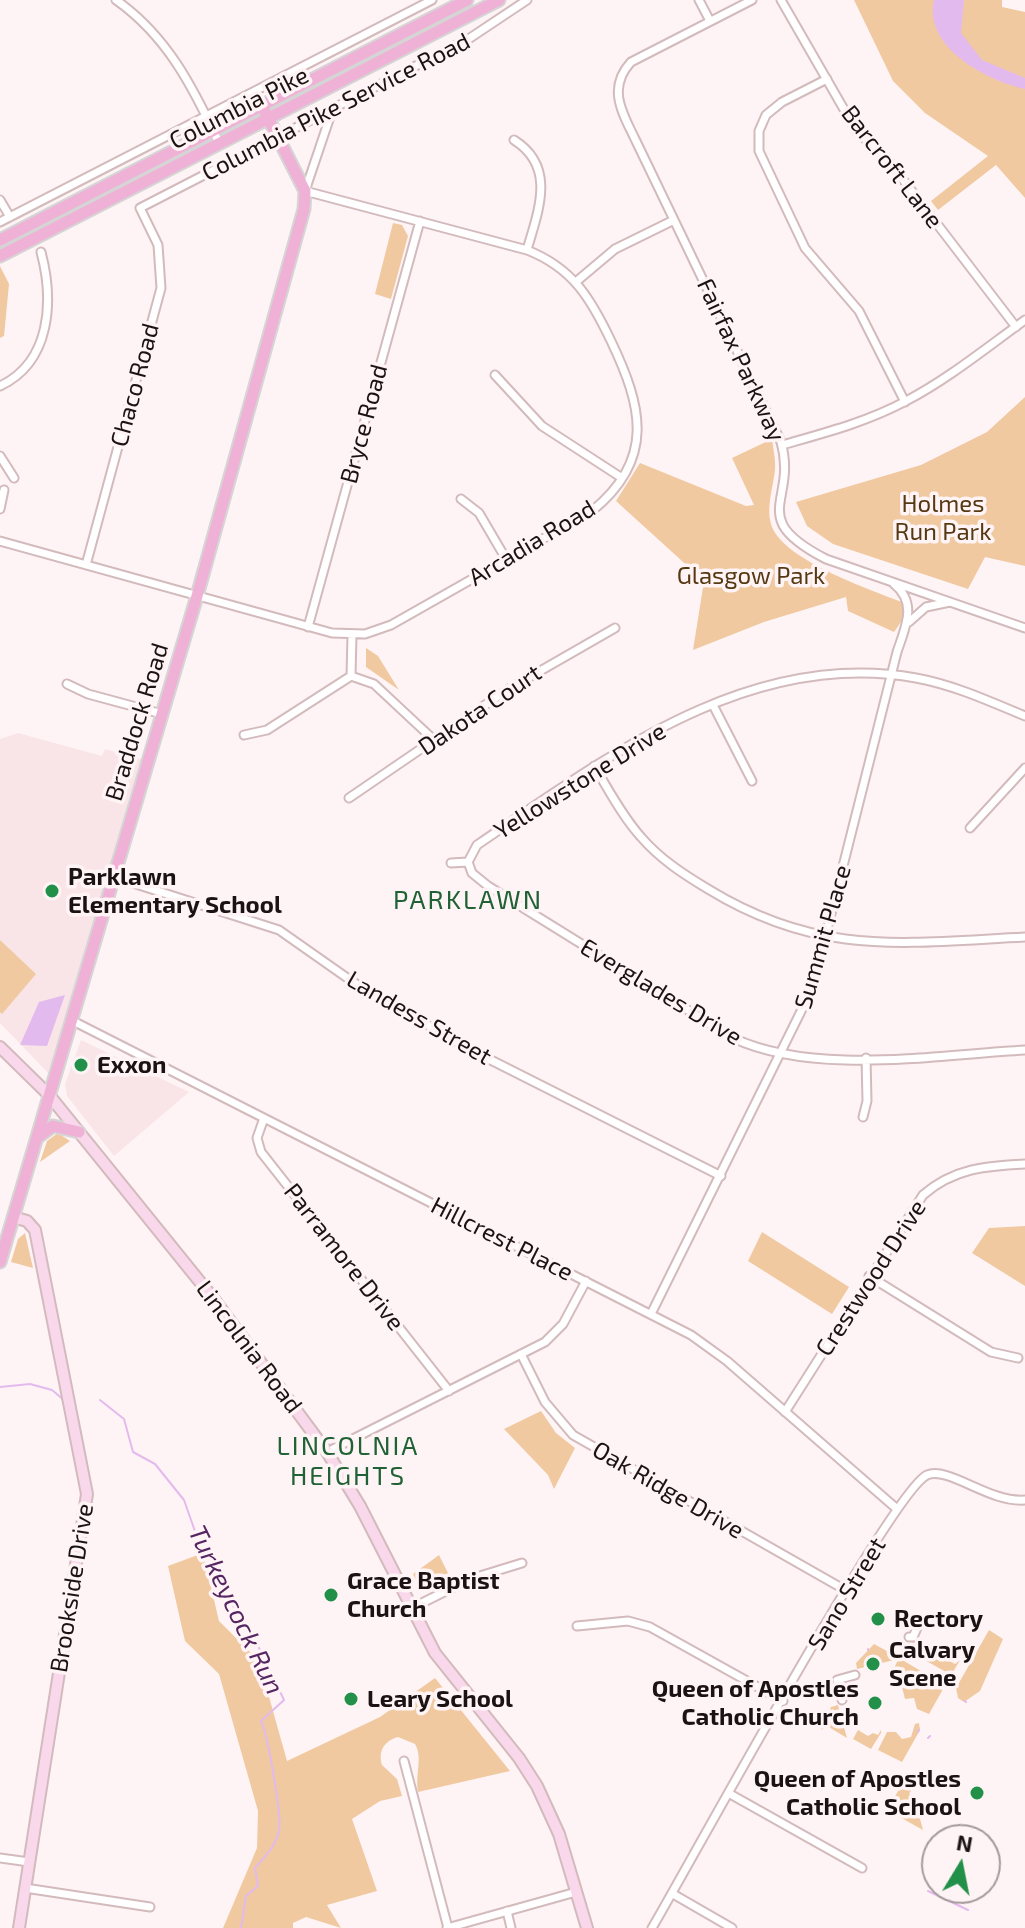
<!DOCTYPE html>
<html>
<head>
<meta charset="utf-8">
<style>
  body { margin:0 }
  #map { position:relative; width:1025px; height:1928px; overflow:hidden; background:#fff4f5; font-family:"Exo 2",sans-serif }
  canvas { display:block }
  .north { position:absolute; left:921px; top:1824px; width:80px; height:80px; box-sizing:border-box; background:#fff4f5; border:2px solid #a49a9b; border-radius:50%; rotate:10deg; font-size:22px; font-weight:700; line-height:32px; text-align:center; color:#1b1313 }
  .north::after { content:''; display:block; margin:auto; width:28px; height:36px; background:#229049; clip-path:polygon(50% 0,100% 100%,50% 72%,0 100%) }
</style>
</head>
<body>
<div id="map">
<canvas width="1025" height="1928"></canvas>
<div class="north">N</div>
</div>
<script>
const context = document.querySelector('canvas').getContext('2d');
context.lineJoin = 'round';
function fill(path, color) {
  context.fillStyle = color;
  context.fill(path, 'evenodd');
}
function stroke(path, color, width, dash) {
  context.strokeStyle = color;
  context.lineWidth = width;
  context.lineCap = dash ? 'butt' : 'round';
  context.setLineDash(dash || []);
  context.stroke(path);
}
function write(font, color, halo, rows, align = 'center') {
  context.font = font + ' "Exo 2",sans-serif';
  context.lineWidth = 7;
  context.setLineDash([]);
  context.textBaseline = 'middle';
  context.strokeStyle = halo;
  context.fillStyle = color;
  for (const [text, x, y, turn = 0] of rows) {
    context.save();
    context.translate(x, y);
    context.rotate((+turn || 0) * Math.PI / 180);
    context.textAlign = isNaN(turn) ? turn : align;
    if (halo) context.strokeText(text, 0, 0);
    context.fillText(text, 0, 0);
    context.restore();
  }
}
fill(new Path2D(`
  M18,733L102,756L105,749L145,760L48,1073L0,1023V739Z
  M81,1040L189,1092L114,1156L67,1096L65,1084Z`), '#f9e5e7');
fill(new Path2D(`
  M854,0H1002V7L1025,12V198L996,165L938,210L931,201L988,156L925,113L893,81Z
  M393,223L402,225L408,236L391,299L375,294Z
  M0,266L9,284L4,336L0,338Z
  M1025,397V566L985,557L968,589L833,544L807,526L796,502L921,465L987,432Z
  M772,439C773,449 776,460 775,470C773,488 766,507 771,524C781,561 878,592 912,606L894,632L848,611L846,597L764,622L693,650L704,581L616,501L640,463L746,506L754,505L732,458Z
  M366,648L378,656L399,690L366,667Z
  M0,940L36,974L2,1014L0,1012Z
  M58,1133L70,1141L40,1162L47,1141Z
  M1025,1226V1286L972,1253L989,1228Z
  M762,1232L849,1287L832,1314L748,1261Z
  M25,1233L33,1268L11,1262L18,1239Z
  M541,1411L556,1433L575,1448L554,1489L548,1475L504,1429Z
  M203,1553L219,1621L259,1661L287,1761L380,1717L435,1678L510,1771L418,1792C415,1773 423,1758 415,1744L398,1737C384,1741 378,1751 382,1765L397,1779L402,1796L380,1801L352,1819L377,1891L327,1905L341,1928L306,1917L293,1923V1928H223L257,1848L258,1811L219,1674L185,1641L168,1566Z
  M439,1555L450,1577L425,1589L419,1586L413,1574Z
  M989,1630L1003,1639L980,1691L964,1702L958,1698L956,1688Z
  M910,1639L955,1664L960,1660L953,1672H946L905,1649Z
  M874,1644L896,1656L894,1660L857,1669L856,1663Z
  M899,1658L941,1683L942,1691L929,1714L917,1709L914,1698L905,1699L900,1679L890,1676Z
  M838,1705L847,1738L827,1726L821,1730L831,1707Z
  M915,1724L919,1723L920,1730L902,1762L878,1750L887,1732H896L902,1739L911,1737Z
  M858,1730L868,1736L873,1733L878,1735L881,1730V1733L871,1749L853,1739Z
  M901,1786L912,1789L909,1794L914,1797L923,1830L887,1810Z`), '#f0c9a0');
fill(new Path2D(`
  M934,0H964L961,33L982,60L1025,78V89C988,81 923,48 934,0Z
  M65,995L47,1046L20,1045L39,1002Z`), '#e3baee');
stroke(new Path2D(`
  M0,1387L30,1384L52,1390L65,1401
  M100,1400L124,1419L133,1452L155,1464L184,1500L197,1537L220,1576L227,1599L246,1621L284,1700L261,1721C268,1735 282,1817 279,1831C276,1846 264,1857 255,1868L258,1886L246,1896L241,1928
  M868,1650V1649
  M947,1672H948
  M940,1683L941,1685
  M965,1701L966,1702
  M839,1713V1715
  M918,1732L919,1730
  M928,1738L930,1736
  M928,1891L968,1910`), '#e3baee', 2);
const street = new Path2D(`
  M116,0C167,36 193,87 219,143
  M699,0L710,21
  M752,0L631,62C607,88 622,112 635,139L781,442C798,502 745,517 826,559L1025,628
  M781,0L857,132L885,156L1016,327
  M827,79L782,102L766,115L759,131V151L805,248L859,311L905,402
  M514,140C557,167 538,211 527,250
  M0,200L10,217
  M0,222L432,0
  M577,281L615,249L674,220
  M495,375L542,426L622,478
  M0,386C51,362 54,301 41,252
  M782,445C824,433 867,422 906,401C948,379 986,348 1025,320
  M0,456L14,478
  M461,499L479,513L506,559
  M0,509L4,490
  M0,541L332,633L365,634L391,625L592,511C656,459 642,406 611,341C591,299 573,268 527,250L305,191L333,108
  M86,565L161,288L158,245L140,208L470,38L527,0
  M909,622L926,607L950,602
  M308,627L420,221
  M351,676L374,684L434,740
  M351,676L352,635
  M67,684L88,694L162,714
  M713,705L752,781
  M244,735L267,730L351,676
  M594,766C609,790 622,816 641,837C660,859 683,874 708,889C819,957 902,943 1025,937
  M349,798L507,690L615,628
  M970,828L1025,768
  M468,862L477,845C607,757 750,648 916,678C954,685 989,701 1025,716
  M468,862L472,873L488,886L733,1038C815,1076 934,1055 1025,1050
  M451,863L468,862
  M114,877L279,930L353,982L471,1050L721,1176
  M71,1020L691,1335L727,1361L897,1509
  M863,1117L867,1101L866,1058
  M264,1118L257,1138L261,1152L449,1391
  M869,1276L991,1352L1018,1358
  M651,1314L812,989L897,652C905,628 918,603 894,584
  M521,1354L545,1402L573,1435L847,1591
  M785,1412L923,1195C954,1168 986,1166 1025,1164
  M327,1452L545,1342L563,1324L586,1281
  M410,1609L470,1579L522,1563
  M577,1626L628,1621L650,1627L783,1701
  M909,1637H913L921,1619
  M842,1700L837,1680L855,1675
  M404,1761L448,1928
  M730,1794L862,1868
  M0,1858L29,1862
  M25,1888L150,1907
  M673,1894L732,1928
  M507,1911L511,1928
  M447,1928L576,1892
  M652,1928C688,1867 892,1491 927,1475C949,1466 989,1503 1025,1500`);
const secondary = new Path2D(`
  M0,1047L49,1095L213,1298L327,1452L360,1506L435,1653L519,1758L537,1786L559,1834L587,1928
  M13,1217L27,1221L35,1230L87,1494L19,1928`);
const primary = new Path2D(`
  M0,240L467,0
  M0,256L499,0
  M38,1137L53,1126L79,1132
  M0,1262L197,596L304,209L305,191L262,106`);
stroke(street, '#d3babc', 11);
stroke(secondary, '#d3babc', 14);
stroke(primary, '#d6d5d5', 15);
stroke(street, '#fff', 7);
stroke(secondary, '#f8d8ea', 10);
stroke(primary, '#f0b1d6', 11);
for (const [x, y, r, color] of [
  [52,891,8,"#229049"],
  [81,1065,8,"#229049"],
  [331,1595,8,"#229049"],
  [878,1619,8,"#229049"],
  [873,1664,8,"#229049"],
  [351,1699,8,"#229049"],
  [875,1703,8,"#229049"],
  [977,1793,8,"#229049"]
]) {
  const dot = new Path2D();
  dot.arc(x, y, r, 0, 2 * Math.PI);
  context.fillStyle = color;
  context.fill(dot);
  stroke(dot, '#fff4f5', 3);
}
write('24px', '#1b1313', '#fff4f5', [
  ["Columbia Pike Service Road",336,107,-27],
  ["Columbia Pike",239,108,-27],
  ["Barcroft Lane",892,167,52],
  ["Fairfax Parkway",741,360,65],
  ["Chaco Road",135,385,-75],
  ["Bryce Road",364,424,-75],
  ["Arcadia Road",532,543,-31],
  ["Dakota Court",480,710,-34],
  ["Braddock Road",137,722,-73],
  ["Yellowstone Drive",580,781,-32],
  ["Summit Place",823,937,-74],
  ["Everglades Drive",661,992,31],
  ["Landess Street",419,1018,30],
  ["Hillcrest Place",502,1239,27],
  ["Parramore Drive",344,1257,52],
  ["Crestwood Drive",871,1278,-57],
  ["Lincolnia Road",249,1347,53],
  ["Oak Ridge Drive",668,1490,30],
  ["Brookside Drive",72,1588,-81],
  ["Sano Street",847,1594,-59]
]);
write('24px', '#563812', '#fff4f5', [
  ["Holmes",943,504],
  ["Run Park",943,532],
  ["Glasgow Park",751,576]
]);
write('bold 24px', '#1b1313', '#fff4f5', [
  ["Parklawn",68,877],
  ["Elementary School",68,905],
  ["Exxon",97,1065],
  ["Grace Baptist",347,1581],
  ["Church",347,1609],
  ["Rectory",894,1619],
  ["Calvary",889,1650],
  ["Scene",889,1678],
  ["Queen of Apostles",859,1689,"right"],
  ["Catholic Church",859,1717,"right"],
  ["Leary School",367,1699],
  ["Queen of Apostles",961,1779,"right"],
  ["Catholic School",961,1807,"right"]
], 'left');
context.letterSpacing = '2px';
write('26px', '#206235', '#fff4f5', [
  ["PARKLAWN",468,900],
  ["LINCOLNIA",348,1446],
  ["HEIGHTS",348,1476]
]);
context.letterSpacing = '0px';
write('italic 26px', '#562663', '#fff4f5', [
  ["Turkeycock Run",236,1610,64]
]);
</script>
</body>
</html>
